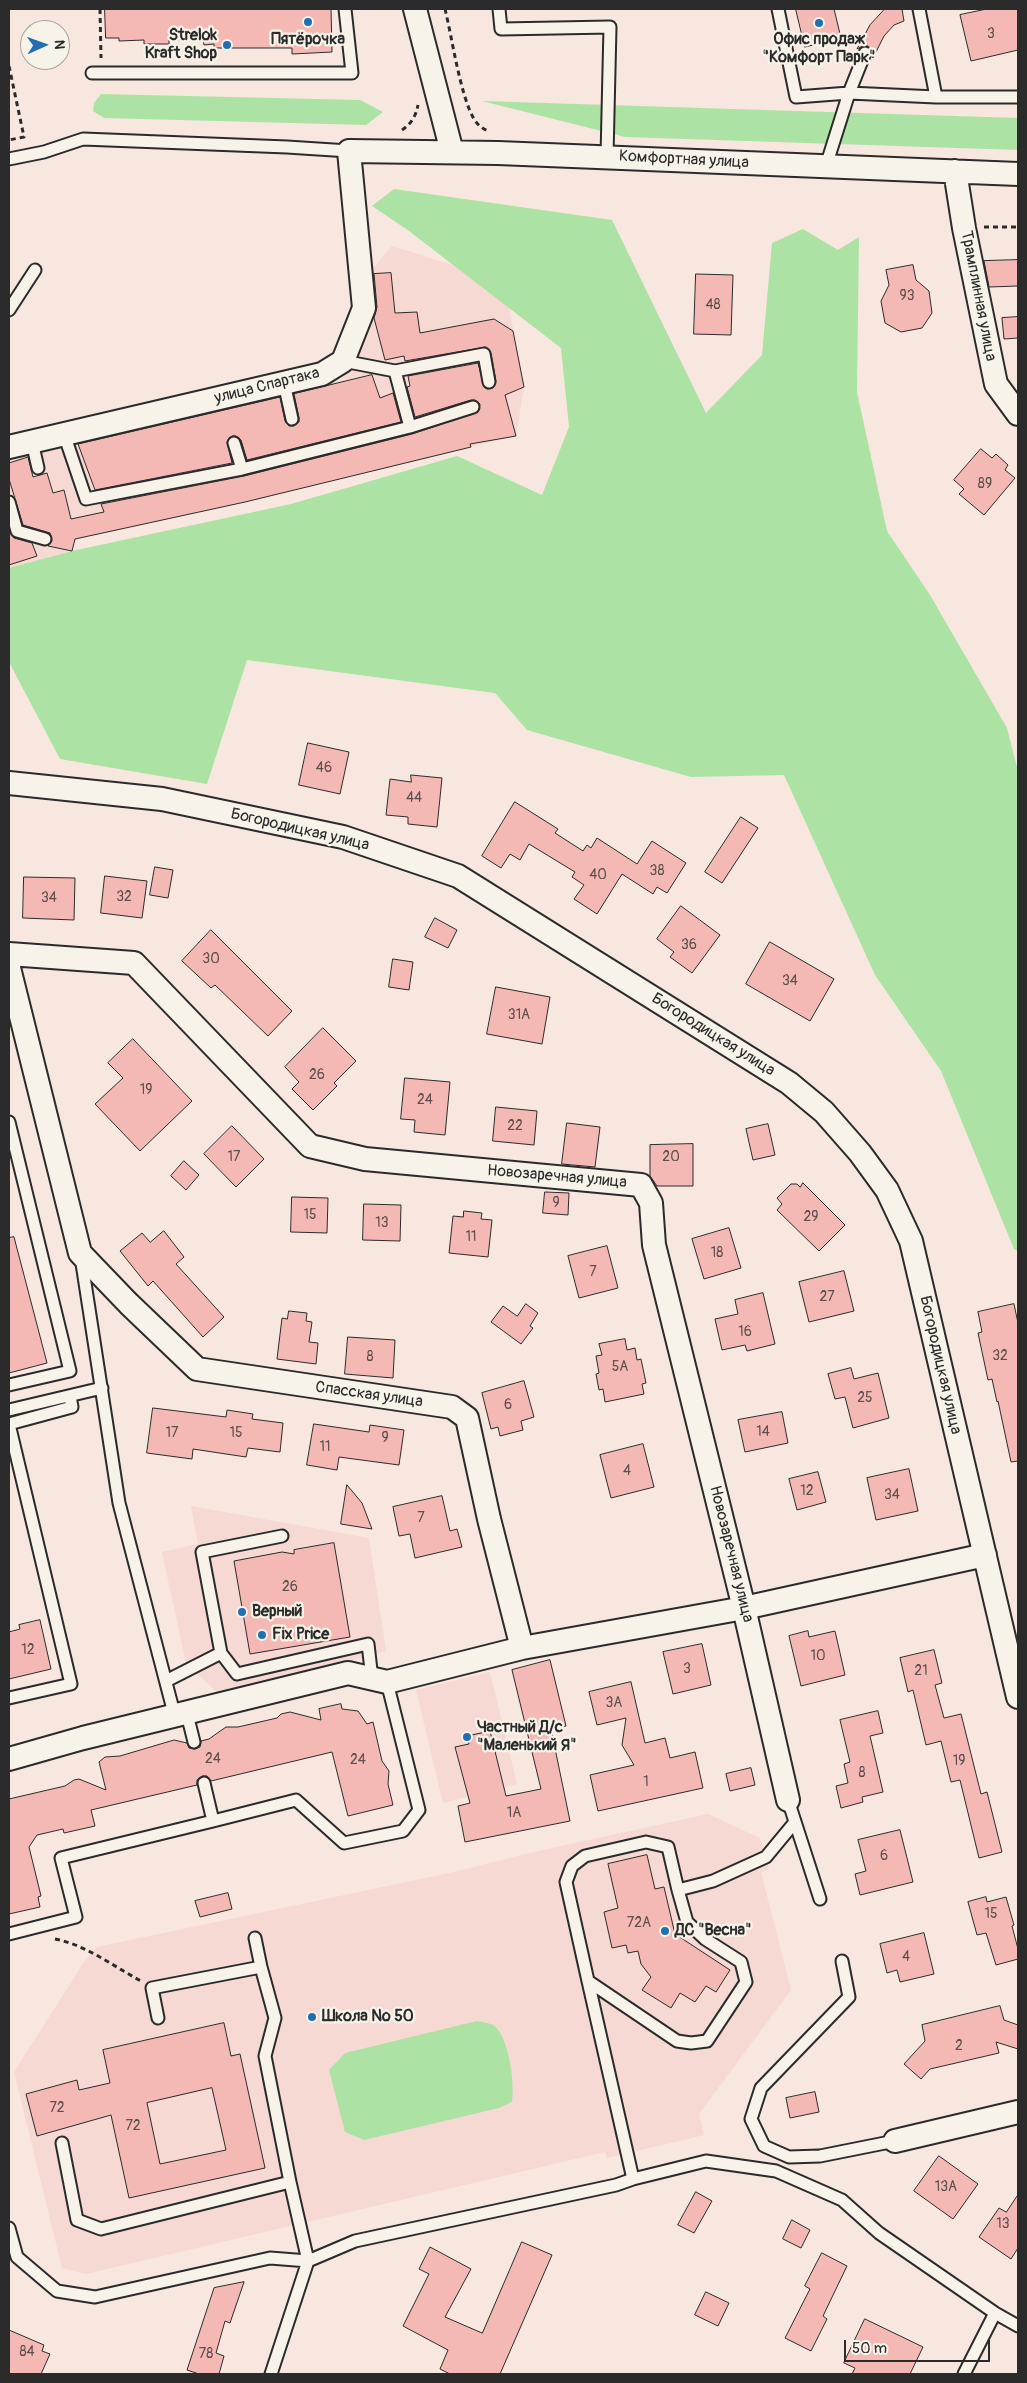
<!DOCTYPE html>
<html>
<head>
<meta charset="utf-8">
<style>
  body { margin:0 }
  #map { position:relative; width:1027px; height:2383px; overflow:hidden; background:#f7e7de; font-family:Pangolin,sans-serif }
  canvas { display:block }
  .frame { position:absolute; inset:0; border:10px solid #2b2b2b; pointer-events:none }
  .north { position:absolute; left:20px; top:20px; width:50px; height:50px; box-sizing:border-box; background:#f7f3e8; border:1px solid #a5a39c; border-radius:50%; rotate:88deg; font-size:14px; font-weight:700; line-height:20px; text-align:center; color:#2b2b2b }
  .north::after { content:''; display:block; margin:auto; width:18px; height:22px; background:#1f6fb2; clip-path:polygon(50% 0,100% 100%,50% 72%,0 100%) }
  .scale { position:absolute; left:844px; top:2340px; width:146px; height:22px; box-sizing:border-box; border:2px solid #2b2b2b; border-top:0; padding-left:6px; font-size:15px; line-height:18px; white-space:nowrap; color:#2b2b2b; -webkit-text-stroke:4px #f7f3e8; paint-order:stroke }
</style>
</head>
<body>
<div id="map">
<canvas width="1027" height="2383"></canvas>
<div class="frame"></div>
<div class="north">N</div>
<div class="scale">50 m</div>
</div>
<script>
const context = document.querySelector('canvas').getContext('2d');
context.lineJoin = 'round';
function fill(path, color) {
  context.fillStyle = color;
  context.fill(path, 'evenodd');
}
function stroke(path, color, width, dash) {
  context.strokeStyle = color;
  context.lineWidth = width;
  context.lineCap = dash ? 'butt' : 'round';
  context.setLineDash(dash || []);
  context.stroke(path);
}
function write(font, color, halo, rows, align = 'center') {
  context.font = font + ' Pangolin,sans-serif';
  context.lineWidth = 4.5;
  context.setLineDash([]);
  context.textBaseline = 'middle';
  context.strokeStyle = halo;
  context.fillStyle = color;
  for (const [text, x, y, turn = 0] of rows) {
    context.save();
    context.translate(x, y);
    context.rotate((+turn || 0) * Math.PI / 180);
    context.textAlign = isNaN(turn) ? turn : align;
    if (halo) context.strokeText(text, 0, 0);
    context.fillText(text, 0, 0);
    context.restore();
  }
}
fill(new Path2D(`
  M392,246L504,281L524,387L516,436L245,502L76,539L72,551L9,568V458L76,438L342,380L373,312L368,274Z
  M191,1506L369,1538L386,1651L221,1696L186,1663L162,1552L198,1544Z
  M490,1672L517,1784L443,1803L416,1690Z
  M708,1814L760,1838L769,1869L761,1872L791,1990L699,2114L704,2135L607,2158L605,2152L86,2274L62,2268L14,2072L84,1962L97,1947L454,1872L534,1852Z`), '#f6d9d2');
fill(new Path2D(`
  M101,94L360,100L383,112L366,125L104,118L93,111L94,103Z
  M482,101L1018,118V150L625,137Z
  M394,189L612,220L706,413L762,355L772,243L803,229L838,250L859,237L857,392L887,531L930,595L1007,728L1018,771V1251L1014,1249L941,1071L875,975L784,775L691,777L527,730L495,693L247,660L207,784L60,759L9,662V568L72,551L291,504L457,456L542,495L569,427L561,348L409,231L372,206Z
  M477,2021C482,2022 489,2023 493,2025C509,2035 515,2084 512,2102L499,2108L364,2140L345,2132L329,2070L345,2053Z`), '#ade2a5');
const building = new Path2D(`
  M105,9H331L332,52L292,54V48H214V44L204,45L203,39L169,40V44H144V40L119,41V38H106Z
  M796,9H834L841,38L805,47Z
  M885,9H902L904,21L894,25L884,36L873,58L868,46H863L857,49L870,25Z
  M987,9H1018V50L971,61L960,15Z
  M1018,260V286L989,287L984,261Z
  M913,265L916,280L929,291L932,313L922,328L901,332L885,323L881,301L889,285L886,270Z
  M391,273L395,313L417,312L420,333L494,319L513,331L524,387L505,395L516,436L470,444L471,447L245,502L75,539L72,551L48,546L52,541L50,533L23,525L9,479V463L28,457L33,477L47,473L53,493L64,490L71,519L104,512L101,504L244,476L412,434L478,412L480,404L475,400H471L415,417L407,387L410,386L408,376L478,363L484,387L487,389L493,388L496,381L491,353L486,347L405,361L404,356L385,360L374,318L377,307L374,274Z
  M696,274L733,275L731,335L694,334Z
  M1018,317V338L1004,339L1002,318Z
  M372,375L380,398L393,393L401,422L247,460L241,440L236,436H232L227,442L232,463L95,490L78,444L280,397L285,421L289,426H294L299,422V418L294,394Z
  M981,449L992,458L996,454L1008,465L1005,470L1015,478L984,515L959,494L964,489L954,480Z
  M9,529L14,538L32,543L37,556L9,565Z
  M308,743L349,752L340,794L299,785Z
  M411,775L442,778L437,827L408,824V817L386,815L390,779L411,782Z
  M515,802L558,829L555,833L583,851L587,845L591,848L597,838L637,864L652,841L686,863L667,893L657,887L653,894L622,874L597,914L574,899L584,885L572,877L575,872L529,844L520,860L510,854L501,868L482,856Z
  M741,817L758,828L722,883L705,872Z
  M155,867L173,870L168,898L150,895Z
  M105,876L147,881L142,918L101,913Z
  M24,877L75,878L74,920L23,918Z
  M681,906L720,935L692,973L670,957L674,952L657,939Z
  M435,918L457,930L448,948L425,937Z
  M211,930L292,1011L268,1036L215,985L211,988L182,961Z
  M770,942L834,979L810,1021L746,984Z
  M393,959L413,962L409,990L389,987Z
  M496,987L550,997L542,1044L487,1034Z
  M323,1028L356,1061L334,1083L337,1086L313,1110L292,1089L299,1082L285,1067Z
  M133,1039L192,1101L140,1151L95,1104L123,1078L108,1063Z
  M405,1078L450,1082L445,1135L414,1132L415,1120L401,1119Z
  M496,1107L537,1111L534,1145L493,1141Z
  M567,1123L600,1127L595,1167L562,1164Z
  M768,1124L775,1155L753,1160L746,1129Z
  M232,1126L264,1159L236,1187L204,1154Z
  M693,1144V1186H657L650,1176V1145Z
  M184,1161L199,1175L186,1190L171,1176Z
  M803,1183L845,1225L819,1251L777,1210L782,1204L777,1198L791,1184H797L800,1187Z
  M545,1192L569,1193L568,1215L543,1213Z
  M292,1197L328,1198L327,1233L291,1232Z
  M364,1204L401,1205L400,1241L363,1240Z
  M464,1211L482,1213L481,1219L492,1220L488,1257L449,1253L453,1216L463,1217Z
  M729,1228L741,1268L704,1279L692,1239Z
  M164,1231L184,1257L176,1264L224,1317L203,1337L153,1281L148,1286L120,1251L142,1233L150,1242Z
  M14,1237L47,1363L9,1373V1238Z
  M607,1246L618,1288L579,1298L568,1256Z
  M844,1271L854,1311L809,1322L799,1282Z
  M763,1293L775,1344L747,1351L745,1345L722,1350L715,1319L738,1314L735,1300Z
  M526,1304L538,1313L530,1326L533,1328L521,1344L491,1322L503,1306L517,1316Z
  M1014,1304L1018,1323V1461L1011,1462L998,1401L997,1402L992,1379L988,1380L978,1333L982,1332L978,1312Z
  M289,1311L307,1313L306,1321L312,1322L309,1342L318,1343L316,1364L277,1359L282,1318L287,1319Z
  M348,1337L395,1340L393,1378L345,1374Z
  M625,1339L627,1350L635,1348L637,1360L641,1359L646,1383L642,1384L644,1394L605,1402L603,1389L599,1390L596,1374L599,1373L596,1356L602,1355L599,1344Z
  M851,1368L854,1379L878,1373L889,1418L853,1428L845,1397L835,1399L828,1374Z
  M524,1381L534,1417L521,1421L523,1430L500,1436L498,1427L491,1429L482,1393Z
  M153,1408L226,1417L227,1410L253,1414L252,1419L283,1423L280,1452L248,1448L246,1457L193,1449L192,1459L147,1453Z
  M782,1412L788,1443L745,1452L738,1420Z
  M314,1424L369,1432L370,1425L404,1430L399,1465L339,1457L337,1470L307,1465Z
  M643,1444L654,1487L611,1498L600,1455Z
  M909,1469L918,1511L876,1520L867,1478Z
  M818,1472L826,1502L797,1510L789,1479Z
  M347,1485L362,1503L372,1529L341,1524Z
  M442,1496L450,1531L457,1529L462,1547L415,1558L410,1534L399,1536L393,1507Z
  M334,1543L350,1637L250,1654L234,1561L282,1552L294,1554V1550Z
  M40,1620L51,1669L9,1679V1632L20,1629L19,1625Z
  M808,1631L809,1637L835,1631L845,1675L801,1686L789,1636Z
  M702,1644L711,1685L673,1694L663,1652Z
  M934,1650L942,1683L935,1685L944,1718L961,1714L981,1794L987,1792L1002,1852L979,1858L960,1780L951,1782L941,1741L926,1745L913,1690L908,1692L900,1658Z
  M550,1660L566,1726L551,1729L570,1821L465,1842L458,1806L470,1803L455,1747L469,1744L467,1736L490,1731L506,1796L541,1789L512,1670Z
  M631,1682L645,1743L665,1738L670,1758L695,1752L703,1788L598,1811L590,1775L634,1765L622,1745L626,1718L597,1725L589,1692Z
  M341,1704L342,1709L358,1711L367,1724L373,1722L382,1761L389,1771L388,1784L393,1805L348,1816L332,1752L211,1781L207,1776H202L197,1780V1785L91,1810L95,1826L64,1833L63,1829L37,1835L29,1847L41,1896L38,1897L40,1907L9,1914V1799L65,1786L74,1780L79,1779L106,1790L99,1762L105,1757L120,1756L174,1740L187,1743L189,1748L195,1749L200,1747L201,1741L209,1739L226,1727H238L277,1718L281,1714L290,1712L321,1720L319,1709Z
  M878,1711L883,1733L870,1736L883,1792L862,1797L863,1802L841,1808L836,1786L848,1783L844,1764L850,1762L840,1720Z
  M751,1768L755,1785L730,1791L726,1774Z
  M900,1830L913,1882L860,1895L855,1874L866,1871L858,1840Z
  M647,1855L655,1889L664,1887L675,1934L730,1970L716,1992L706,1986L695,2002L680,1993L671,2008L642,1990L651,1977L641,1964L638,1951L628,1953L626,1945L612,1948L604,1912L618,1908L608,1864Z
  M228,1893L232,1909L200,1917L195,1901Z
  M986,1897L987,1902L1006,1897L1014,1925L1012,1926L1018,1949V1959L996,1965L986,1933L977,1935L968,1902Z
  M924,1933L934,1974L900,1982L897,1970L887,1973L880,1944Z
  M1000,2006L1004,2020L1018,2025V2049L996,2042L999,2053L930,2069L921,2079L904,2064L925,2041L922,2025Z
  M224,2023L231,2056L240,2054L265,2168L129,2198L111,2115L37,2136L26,2094L77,2080L79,2090L110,2083L103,2050ZM212,2088L226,2150L160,2164L147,2103Z
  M815,2092L819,2112L790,2118L786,2098Z
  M939,2156L978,2184L953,2219L914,2191Z
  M696,2192L712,2201L694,2233L678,2225Z
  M1018,2195V2248L1011,2259L979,2237L999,2208L1006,2212Z
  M792,2220L810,2230L801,2248L783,2239Z
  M522,2242L552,2255L500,2374H450L440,2369L448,2350L403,2326L429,2274L419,2269L430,2247L471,2269L445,2317L482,2333Z
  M822,2253L847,2266L823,2316L827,2319L811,2351L785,2338L810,2289L805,2286Z
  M244,2282L230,2323L225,2321L216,2353L224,2356L219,2374H199L187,2370L214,2288Z
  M706,2292L729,2303L718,2326L695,2315Z
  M865,2319L923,2347L910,2374H852L855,2368L844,2363Z
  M9,2330L44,2345L42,2351L50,2354L41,2374H9Z`);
fill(building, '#f5b9b5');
stroke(building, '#2b2b2b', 1);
const service = new Path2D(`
  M499,9L501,29L610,27L607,156
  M778,9L796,97L849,93L936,97L919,9
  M92,73H352L345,9
  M936,97H1018
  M9,159L44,152L83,139L287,147L349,151
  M826,166L849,93L865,53
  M9,310L35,270
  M343,361L395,371L484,354L489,382
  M395,371L410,427
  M284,383L292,419
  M64,434L86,499L242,469L410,427L473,407
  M32,442L38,468
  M234,443L242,469
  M9,502L17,531L45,539
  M9,1122L70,1371L9,1385
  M81,1257L119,1503L175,1717
  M9,1410L102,1388
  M9,1424L71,1684L9,1698
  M9,1424L72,1407L70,1396
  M221,1653L237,1674L368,1644L372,1679
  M166,1681L221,1653L202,1552L282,1536
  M187,1714L194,1742
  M788,1800L820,1899
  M213,1821L296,1800L344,1843L403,1831L419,1810L387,1682
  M678,1890L668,1847L646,1842L585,1856L572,1866L566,1882L588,1981L677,2041L691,2043L707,2041L746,1982L741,1962L705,1939L687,1922L678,1890L713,1881L766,1857L795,1822
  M9,1934L76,1917L61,1858L213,1821L204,1783
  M255,1938L261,1967
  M842,1961L849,1997L761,2088L751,2119L764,2146L789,2157L820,2156L895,2141
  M588,1981L633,2179
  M158,2018L152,1988L261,1967L275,2018L265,2056L290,2182
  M62,2143L77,2220L101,2229L290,2182L308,2261L271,2374
  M9,2228L17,2257L57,2291L95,2297L270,2258L308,2261L355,2241L616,2185L633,2179L706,2161L776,2171L842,2200L879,2233L995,2313L1018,2326
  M964,2374L995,2313`);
const minor = new Path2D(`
  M415,9L452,152
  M955,171L964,228L996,384L1018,414
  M9,447L322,374L343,361L364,308L349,151L498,153L1018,174
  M9,783L162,799L343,837L458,876L789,1083L824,1112L860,1153L887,1190L911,1241L1018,1697
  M9,954L134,963L310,1146L365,1159L641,1185L651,1203L654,1245L744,1608L788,1800
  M9,968L80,1253L129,1304L197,1369L452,1407L467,1418L489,1519L522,1648
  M9,1759L83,1738L348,1673L387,1682L522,1648L744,1608L985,1555
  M895,2141L1018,2112`);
stroke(service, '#2b2b2b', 15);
stroke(minor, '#2b2b2b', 26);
stroke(new Path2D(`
  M100,9L101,58
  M445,9C452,37 460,95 474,119C478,125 482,129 489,131
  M9,66L24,137L9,140
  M402,130C411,124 416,116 418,105
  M984,227H1018
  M55,1939C86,1945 113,1966 141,1981`), '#2b2b2b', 3, [5, 4]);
stroke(service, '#f7f3e8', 11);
stroke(minor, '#f7f3e8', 22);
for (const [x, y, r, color] of [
  [308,22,5,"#1f6fb2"],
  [819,23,5,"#1f6fb2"],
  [227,45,5,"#1f6fb2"],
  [242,1612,5,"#1f6fb2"],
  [262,1635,5,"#1f6fb2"],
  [467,1737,5,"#1f6fb2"],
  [665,1931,5,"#1f6fb2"],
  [312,2017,5,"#1f6fb2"]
]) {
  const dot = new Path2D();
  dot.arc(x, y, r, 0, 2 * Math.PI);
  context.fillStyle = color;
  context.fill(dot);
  stroke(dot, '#f7f3e8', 2);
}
write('14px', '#5e4e4e', null, [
  ["3",991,34],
  ["93",907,296],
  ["48",713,305],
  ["89",985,484],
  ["46",324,768],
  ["44",414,798],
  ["38",657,871],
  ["40",598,875],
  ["32",124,897],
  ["34",49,898],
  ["36",689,945],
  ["30",211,959],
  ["34",790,981],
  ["31А",519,1015],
  ["26",317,1075],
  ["19",146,1090],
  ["24",425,1100],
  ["22",515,1126],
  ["17",234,1157],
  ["20",671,1157],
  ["9",556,1203],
  ["15",310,1215],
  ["29",811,1217],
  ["13",382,1223],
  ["11",471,1237],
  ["18",717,1253],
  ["7",593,1272],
  ["27",827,1297],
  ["16",745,1332],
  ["32",1000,1356],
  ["8",370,1357],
  ["5А",620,1367],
  ["25",865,1398],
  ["6",508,1405],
  ["14",763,1432],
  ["17",172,1433],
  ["15",236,1433],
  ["9",385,1438],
  ["11",325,1447],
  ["4",627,1471],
  ["12",807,1491],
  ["34",892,1495],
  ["7",421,1518],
  ["26",290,1587],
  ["12",28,1650],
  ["10",818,1656],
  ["3",687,1669],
  ["21",921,1671],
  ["3А",614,1703],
  ["24",213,1759],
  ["24",358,1760],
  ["19",959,1761],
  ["8",862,1773],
  ["1",646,1782],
  ["1А",514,1813],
  ["6",884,1856],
  ["15",991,1914],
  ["72А",639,1923],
  ["4",906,1957],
  ["2",959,2046],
  ["72",57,2108],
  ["72",133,2126],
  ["13А",946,2187],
  ["13",1003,2224],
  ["84",27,2352],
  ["78",206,2354]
]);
write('bold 16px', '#2b2b2b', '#f7f3e8', [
  ["Strelok",217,36,"right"],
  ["Kraft Shop",217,54,"right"],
  ["Пятёрочка",308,40,"center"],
  ["Офис продаж",819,40,"center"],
  ["\"Комфорт Парк\"",819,58,"center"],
  ["Верный",252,1612],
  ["Fix Price",272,1635],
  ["Частный Д/с",477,1728],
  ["\"Маленький Я\"",477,1746],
  ["ДС \"Весна\"",675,1931],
  ["Школа № 50",322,2017]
], 'left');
write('16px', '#2b2b2b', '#f7f3e8', [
  ["Комфортная улица",684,160,3],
  ["Трамплинная улица",978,296,79],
  ["улица Спартака",267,386,-14],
  ["Богородицкая улица",300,830,13],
  ["Богородицкая улица",713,1035,32],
  ["Новозаречная улица",557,1177,5],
  ["Богородицкая улица",940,1365,77],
  ["Спасская улица",369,1395,8],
  ["Новозаречная улица",731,1554,76]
]);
</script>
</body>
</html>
